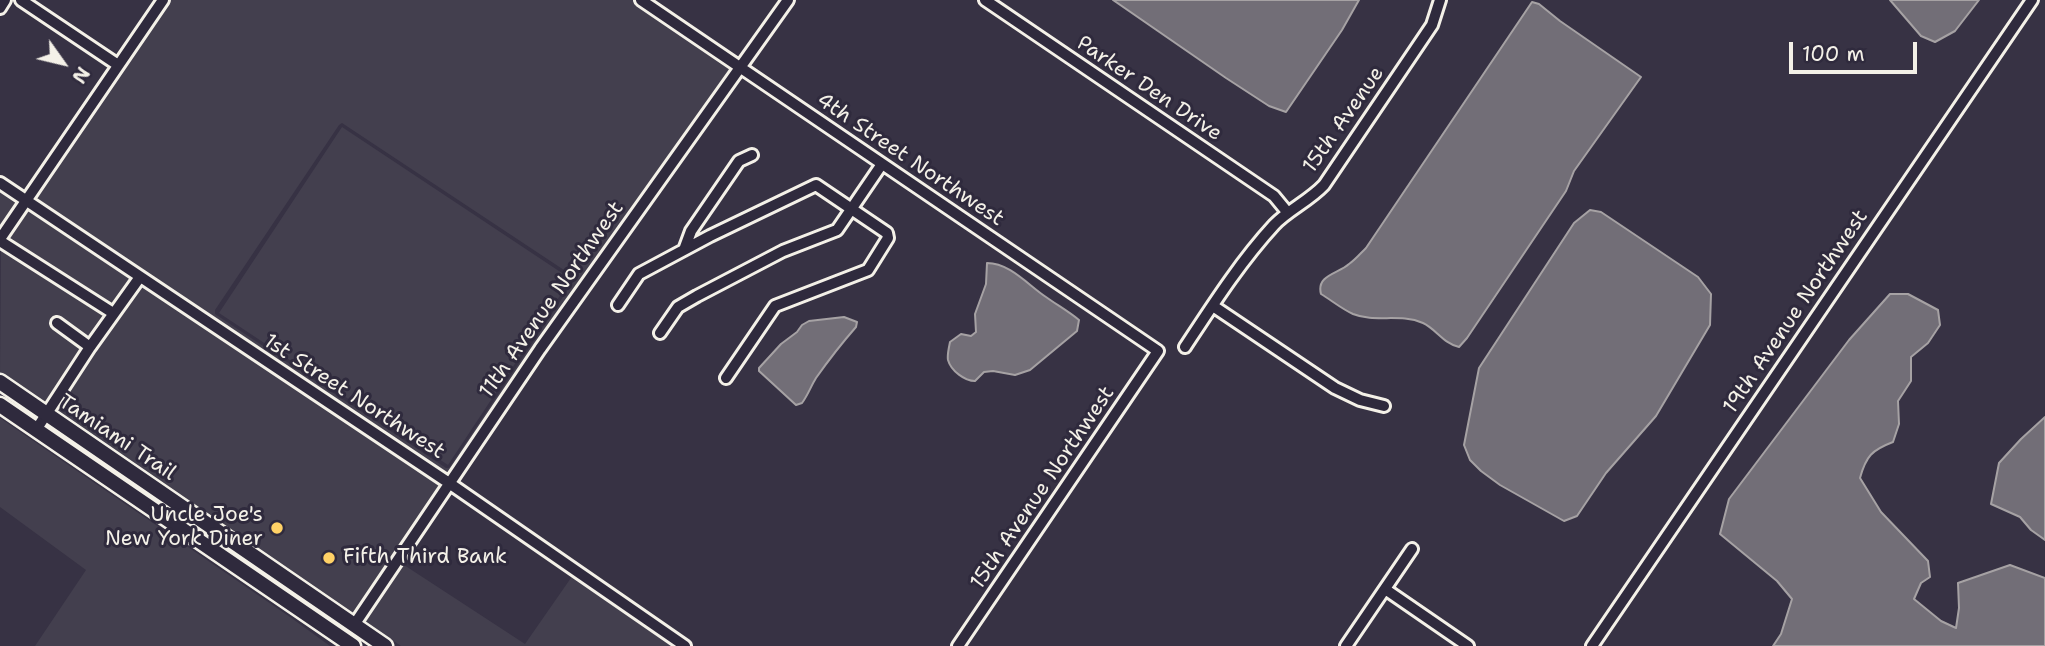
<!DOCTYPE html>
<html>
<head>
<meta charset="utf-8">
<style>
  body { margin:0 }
  #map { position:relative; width:2045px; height:646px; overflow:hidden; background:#373244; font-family:"Shantell Sans",sans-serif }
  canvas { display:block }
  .north { position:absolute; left:28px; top:28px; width:70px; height:70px; -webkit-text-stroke:5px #2f2a3d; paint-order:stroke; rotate:124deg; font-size:19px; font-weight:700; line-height:28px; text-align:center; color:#f4f1e8 }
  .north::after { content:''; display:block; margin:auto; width:24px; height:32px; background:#f4f1e8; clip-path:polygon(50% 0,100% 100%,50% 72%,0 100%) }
  .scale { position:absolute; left:1789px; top:42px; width:128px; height:32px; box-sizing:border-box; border:4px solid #f4f1e8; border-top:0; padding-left:9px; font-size:21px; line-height:24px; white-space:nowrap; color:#f4f1e8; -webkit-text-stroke:5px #2f2a3d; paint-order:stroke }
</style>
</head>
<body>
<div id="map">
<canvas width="2045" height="646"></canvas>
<div class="north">N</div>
<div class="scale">100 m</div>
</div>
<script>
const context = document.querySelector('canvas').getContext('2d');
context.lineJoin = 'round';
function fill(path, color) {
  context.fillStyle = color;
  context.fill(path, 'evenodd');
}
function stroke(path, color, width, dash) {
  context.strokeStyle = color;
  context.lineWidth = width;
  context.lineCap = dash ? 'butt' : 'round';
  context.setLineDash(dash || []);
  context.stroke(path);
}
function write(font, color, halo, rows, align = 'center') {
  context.font = font + ' "Shantell Sans",sans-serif';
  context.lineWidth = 6;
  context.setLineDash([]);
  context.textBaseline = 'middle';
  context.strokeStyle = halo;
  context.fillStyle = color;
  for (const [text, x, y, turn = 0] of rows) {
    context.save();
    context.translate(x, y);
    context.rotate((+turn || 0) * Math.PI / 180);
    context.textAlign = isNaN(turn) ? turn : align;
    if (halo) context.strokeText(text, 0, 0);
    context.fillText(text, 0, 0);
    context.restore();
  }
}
fill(new Path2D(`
  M169,0H633L733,68L536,347L447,477L33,200ZM342,123L573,276L575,279L449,468H446L215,314V310L339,125Z
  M342,127L571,279L448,465L219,313Z
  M0,188L20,202L0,230Z
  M28,208L133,277L112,307L6,239Z
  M1,246L107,314L89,340L55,317L51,324L84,347L46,406L0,374Z
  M141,283L442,484L355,615L54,412Z
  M0,418L290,617L330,646H35L86,570L0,507Z
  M401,563L525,644L573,575L677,646H401L363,620Z`), '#433f4e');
const water = new Path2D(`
  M1113,0H1359L1342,30L1286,112L1269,106L1226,78Z
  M1890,0H1979L1955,31L1935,42L1921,36Z
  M1532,2L1539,4L1560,21L1641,77L1574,171L1566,191L1467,338L1459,347C1444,344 1436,329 1423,323C1400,313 1375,323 1353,314C1342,309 1331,300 1321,294C1316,275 1338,274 1349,264C1355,260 1360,254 1366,248Z
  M1590,210L1601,212L1698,277L1711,294L1710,325L1656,416L1606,473L1577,516L1564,521L1500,485L1481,471L1470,460L1464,445L1479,368L1574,223Z
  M987,263C1010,263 1028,285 1046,297C1057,305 1068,311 1079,320L1077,331L1030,370L1015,375L993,371L984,372L975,381C965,381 951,371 948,360C947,355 949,347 950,342L961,334L971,336L976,332L975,314L986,284Z
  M1890,294H1908L1938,310L1940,325L1928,343L1911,357V381L1898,401L1899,424L1893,442C1872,450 1866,456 1860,478L1881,512L1928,561L1930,577L1921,583L1914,599L1941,621L1956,628L1959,608L1958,583L2010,565L2045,578V646H1773L1781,634L1792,599L1777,581L1720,534L1729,499L1849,340Z
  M844,317L857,322L856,327C842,343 828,361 816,378C811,386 808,395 802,403L796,405L759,371V368L781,344L797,332L802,325L809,321Z
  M2045,417V540L2031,530L2020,517L1991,504L1999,463L2021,439Z`);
fill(water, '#726e77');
stroke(water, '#a6a2a4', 2);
const minor = new Path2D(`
  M21,0L118,65
  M641,0L1158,351L958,646
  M985,0L1274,196L1288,213
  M0,8L5,0
  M0,183L449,483L685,646
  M0,239L163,0
  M0,241L113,313
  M684,250L691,231L739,161L752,155
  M618,305L639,274L710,236L816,185L887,233L888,238L868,270L775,306L726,378
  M1213,306L1335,388L1360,400L1384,406
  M57,323L90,347
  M660,333L678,307L697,296L783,251L837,230L882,164
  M1185,347C1212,306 1240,262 1274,225C1288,210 1309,201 1324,185L1432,25L1440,0
  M36,430L90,347L140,277
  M1385,589L1468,646
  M354,625L540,349L788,0
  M1346,646L1412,549
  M1592,646L2032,0`);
const major = new Path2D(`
  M0,382L385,646
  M0,405L353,646`);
stroke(minor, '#f4f1e8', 16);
stroke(major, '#f4f1e8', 19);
stroke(minor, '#2f2a3d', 10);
stroke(major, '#2f2a3d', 14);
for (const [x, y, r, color] of [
  [277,528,7,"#ffd166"],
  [329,558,7,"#ffd166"]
]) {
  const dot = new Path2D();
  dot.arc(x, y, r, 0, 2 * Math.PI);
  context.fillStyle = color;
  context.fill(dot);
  stroke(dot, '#2f2a3d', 2.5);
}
write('21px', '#f4f1e8', '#2f2a3d', [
  ["Parker Den Drive",1149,89,34],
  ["15th Avenue",1344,120,-55],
  ["4th Street Northwest",910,160,34],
  ["11th Avenue Northwest",552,300,-55],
  ["19th Avenue Northwest",1796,312,-56],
  ["1st Street Northwest",354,397,33],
  ["Tamiami Trail",117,438,34],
  ["15th Avenue Northwest",1043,488,-56]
]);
write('21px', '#f4f1e8', '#2f2a3d', [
  ["Uncle Joe's",263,516],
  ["New York Diner",263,540],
  ["Fifth Third Bank",343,558,"left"]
], 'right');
</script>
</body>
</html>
